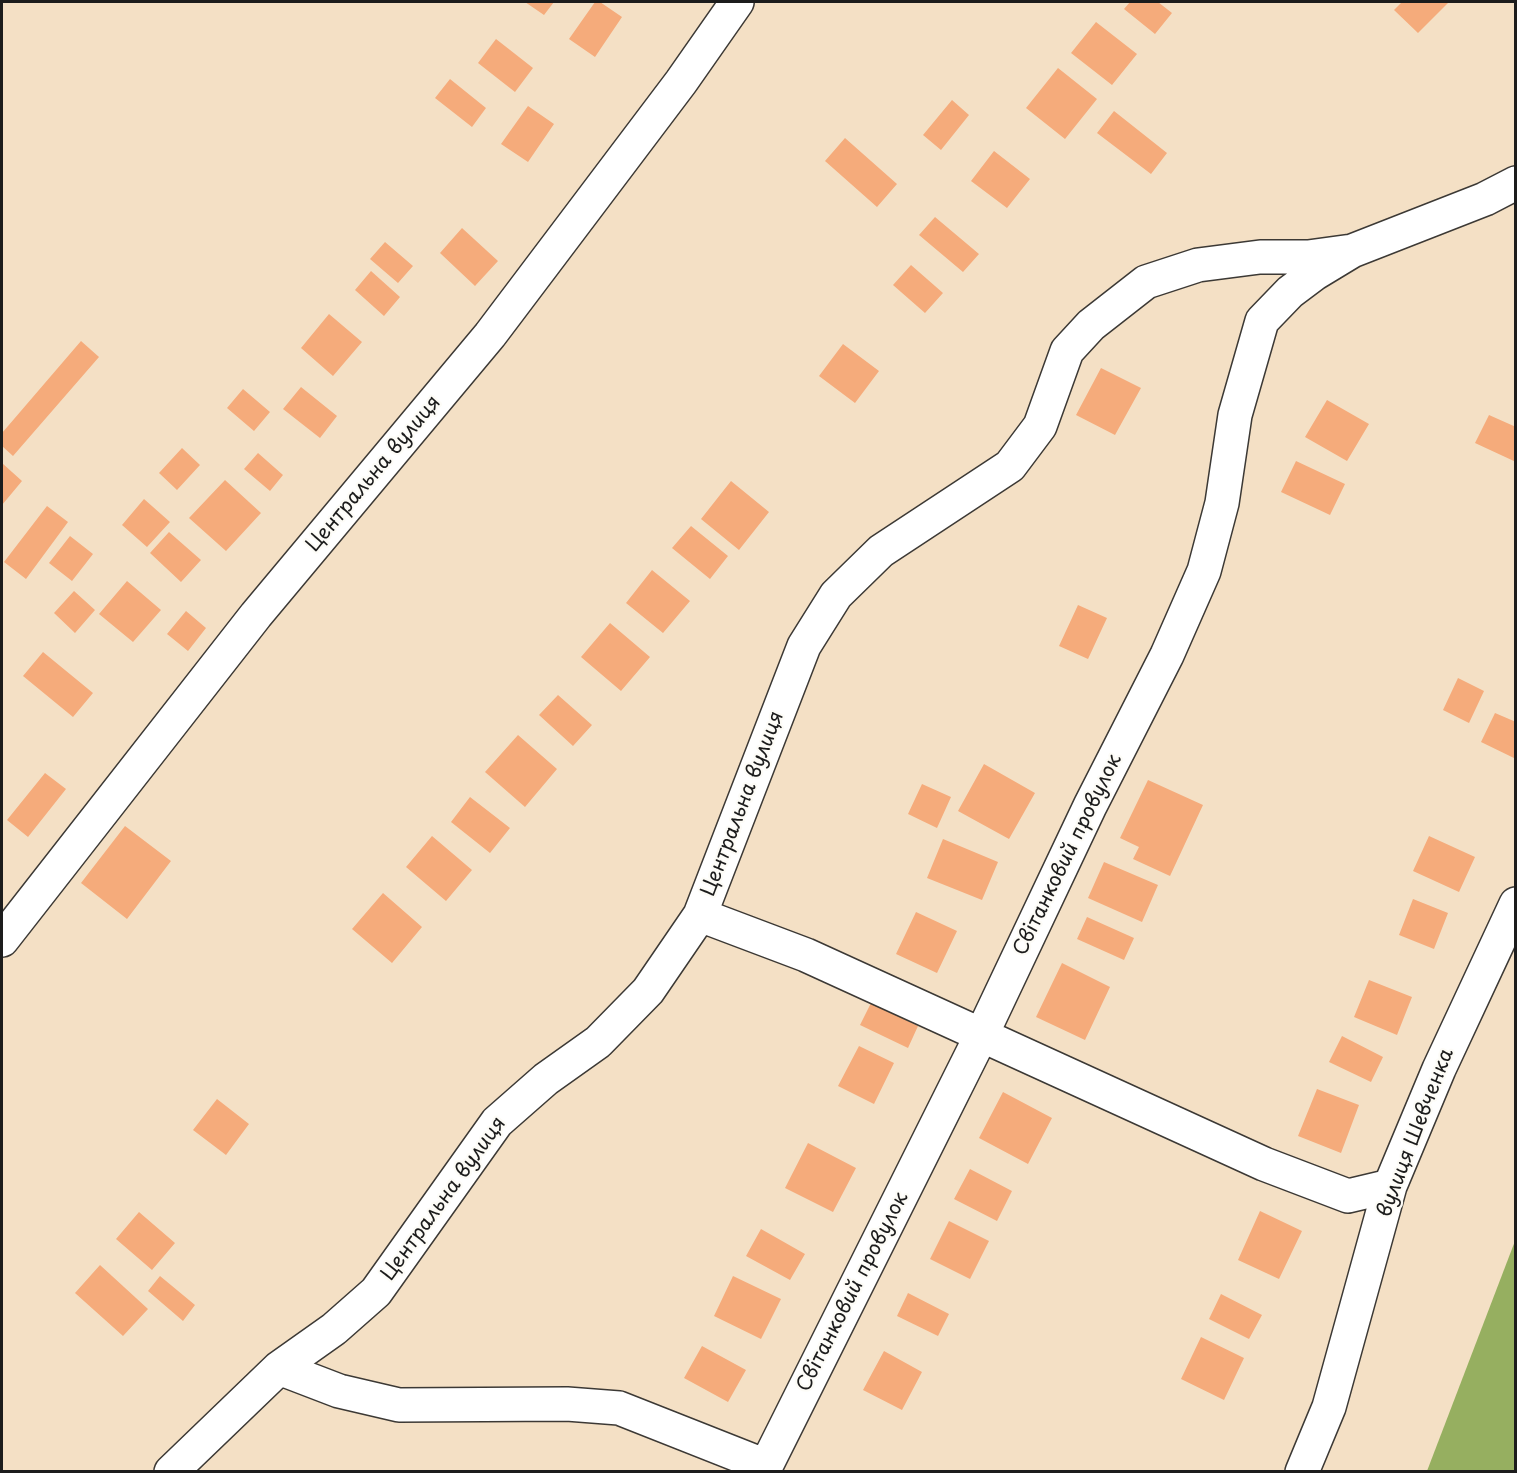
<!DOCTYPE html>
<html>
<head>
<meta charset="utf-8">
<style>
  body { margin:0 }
  #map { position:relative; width:1517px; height:1473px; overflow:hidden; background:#f4e0c5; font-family:"Playpen Sans",sans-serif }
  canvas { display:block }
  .frame { position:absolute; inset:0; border:3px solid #1c1c1c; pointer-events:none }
</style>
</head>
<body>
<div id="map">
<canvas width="1517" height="1473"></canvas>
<div class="frame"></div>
</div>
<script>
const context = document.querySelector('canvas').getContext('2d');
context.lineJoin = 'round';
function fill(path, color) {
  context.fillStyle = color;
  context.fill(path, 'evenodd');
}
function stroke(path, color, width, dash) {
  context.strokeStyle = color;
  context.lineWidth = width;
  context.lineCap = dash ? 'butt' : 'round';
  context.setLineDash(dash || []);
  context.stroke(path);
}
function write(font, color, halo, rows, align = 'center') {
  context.font = font + ' "Playpen Sans",sans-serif';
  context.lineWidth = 4.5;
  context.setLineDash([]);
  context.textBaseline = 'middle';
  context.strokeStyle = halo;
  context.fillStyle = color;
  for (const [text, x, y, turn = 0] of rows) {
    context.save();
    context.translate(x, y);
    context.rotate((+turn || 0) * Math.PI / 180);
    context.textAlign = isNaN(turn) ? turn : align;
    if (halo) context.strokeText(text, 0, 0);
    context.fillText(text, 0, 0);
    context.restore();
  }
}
fill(new Path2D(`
  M1515,1241V1471H1427Z`), '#96af60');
fill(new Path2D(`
  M525,2H554L544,15Z
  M595,2H600L622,17L595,57L569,39Z
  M1130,2H1158L1172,13L1155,34L1124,9Z
  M1402,2H1449L1418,33L1394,10Z
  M1096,22L1137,54L1112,85L1071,53Z
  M496,39L533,68L515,92L478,63Z
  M1058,68L1097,99L1065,139L1026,108Z
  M450,79L486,108L472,127L435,98Z
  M952,100L969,115L941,150L923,135Z
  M528,106L554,124L528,162L501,144Z
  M1114,111L1167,153L1151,174L1097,133Z
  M845,138L897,184L877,207L825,161Z
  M994,151L1030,179L1007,208L971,181Z
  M935,217L979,254L963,272L919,235Z
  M462,228L498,261L475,286L440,253Z
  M385,242L413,266L398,283L370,259Z
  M911,265L943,293L925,313L893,285Z
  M371,271L400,297L384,316L355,290Z
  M329,314L362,342L333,376L301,348Z
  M81,341L99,357L13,456L2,446V433Z
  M843,344L879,371L855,403L819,376Z
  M1101,368L1141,388L1115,435L1076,415Z
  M301,387L337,416L320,438L283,409Z
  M243,389L270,412L254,431L227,408Z
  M1327,400L1369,424L1347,461L1305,437Z
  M1489,415L1516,427V462L1475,443Z
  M182,448L200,465L177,490L159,473Z
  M258,453L283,475L270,491L244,469Z
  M1296,461L1345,484L1330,515L1281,492Z
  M2,463L22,481L2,505Z
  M225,480L261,513L226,551L189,518Z
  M731,481L769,512L739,550L701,519Z
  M144,499L170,522L147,547L122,525Z
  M47,506L68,522L26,579L4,562Z
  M691,526L728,556L710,579L672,548Z
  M169,532L201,560L181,582L150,553Z
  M70,536L93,554L72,581L49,563Z
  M652,570L690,601L663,633L626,603Z
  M127,581L161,610L133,642L99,614Z
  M74,591L95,610L75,633L54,613Z
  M1078,605L1107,618L1088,659L1059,646Z
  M186,611L206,628L188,651L167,634Z
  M610,623L650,657L621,691L581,657Z
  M43,652L93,693L73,717L23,676Z
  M1458,678L1484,691L1469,723L1443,710Z
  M558,695L592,725L573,746L539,715Z
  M1495,713L1516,722V759L1481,742Z
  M518,735L557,769L525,807L485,772Z
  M984,764L1035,793L1009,839L958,811Z
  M45,773L66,789L28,837L7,820Z
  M1148,780L1203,805L1170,876L1133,859L1139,847L1120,838Z
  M922,784L951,797L937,828L908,814Z
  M470,797L510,828L490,853L451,822Z
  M125,826L171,861L127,919L81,883Z
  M432,836L472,870L446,901L406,867Z
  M1429,836L1475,857L1459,892L1413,871Z
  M943,839L998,862L982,900L927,878Z
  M1104,862L1158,885L1142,922L1088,898Z
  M383,893L422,927L392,963L352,929Z
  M1413,899L1448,913L1434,949L1399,935Z
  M916,912L957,931L937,973L896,954Z
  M1087,917L1134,938L1124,960L1077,939Z
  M1062,963L1110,987L1085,1040L1036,1017Z
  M1369,980L1412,997L1397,1035L1354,1017Z
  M871,1003L918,1026L908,1048L860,1025Z
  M1342,1036L1383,1057L1371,1082L1329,1062Z
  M859,1046L894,1063L874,1104L838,1086Z
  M1317,1089L1359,1105L1341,1153L1298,1136Z
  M1003,1092L1052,1118L1028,1164L979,1138Z
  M217,1099L249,1124L226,1155L193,1130Z
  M808,1143L856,1168L833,1212L785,1188Z
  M970,1169L1012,1191L997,1221L954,1199Z
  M1260,1211L1302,1231L1279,1279L1238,1260Z
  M139,1212L175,1243L152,1270L116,1239Z
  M949,1221L989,1241L970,1279L930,1259Z
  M761,1229L805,1254L790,1280L746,1256Z
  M100,1265L148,1309L123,1336L75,1293Z
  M160,1276L195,1305L183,1321L148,1291Z
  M733,1276L781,1299L761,1339L714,1316Z
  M908,1293L949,1314L938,1336L897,1316Z
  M1221,1294L1262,1315L1249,1339L1209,1319Z
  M1201,1337L1244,1358L1224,1400L1181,1379Z
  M702,1346L746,1370L728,1402L684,1378Z
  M884,1351L922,1372L902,1410L863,1390Z`), '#f5ab7b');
const minor = new Path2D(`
  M700,915L806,955L1264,1164L1348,1196L1390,1186
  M2,940L256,615L490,335L681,82L737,2
  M279,1368L339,1391L399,1405L567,1404L619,1408L766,1466
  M171,1472L279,1368L334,1329L376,1292L497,1122L546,1079L598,1042L648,991L700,915L804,646L836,595L881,551L1010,466L1040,426L1067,351L1091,325L1146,282L1198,265L1260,257H1308L1352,251
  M763,1472L982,1034L1090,806L1167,655L1204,571L1222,503L1235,415L1262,321L1290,292L1314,274L1352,251L1485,199L1516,183
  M1302,1472L1329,1407L1390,1186L1439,1069L1516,904`);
stroke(minor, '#3c3935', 36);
stroke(minor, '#fff', 33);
write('20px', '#1c1c1c', '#fdfcf7', [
  ["Центральна вулиця",374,474,-50],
  ["Центральна вулиця",743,804,-69],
  ["Світанковий провулок",1068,855,-64],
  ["вулиця Шевченка",1416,1133,-69],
  ["Центральна вулиця",444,1199,-54],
  ["Світанковий провулок",853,1292,-63]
]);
</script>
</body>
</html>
